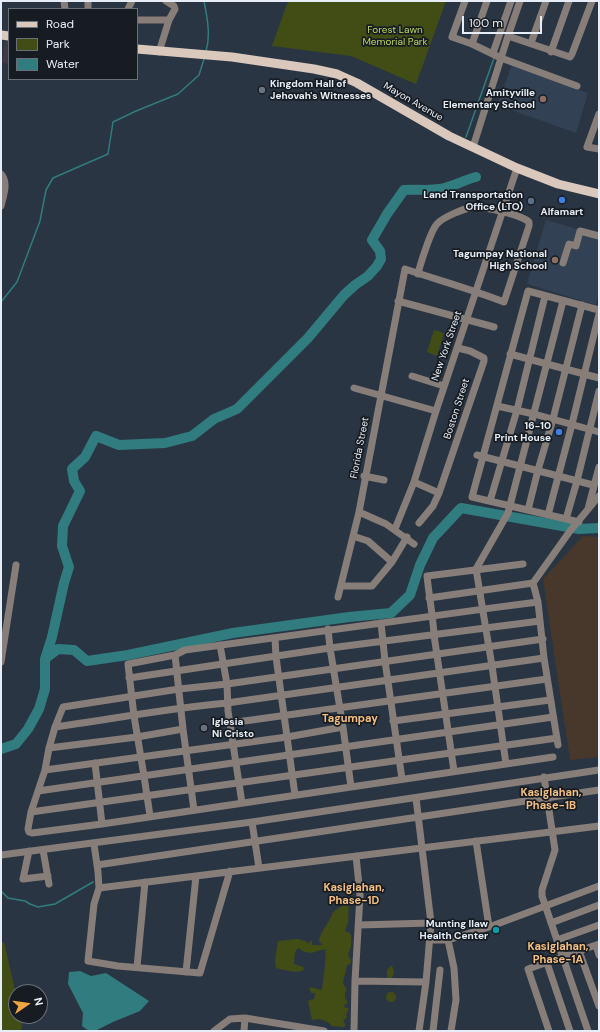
<!DOCTYPE html>
<html>
<head>
<meta charset="utf-8">
<style>
  body { margin:0 }
  #map { position:relative; width:600px; height:1032px; overflow:hidden; background:#2a3543; font-family:"DM Sans",sans-serif }
  canvas { display:block }
  .frame { position:absolute; inset:0; border:2px solid #e6edf6; pointer-events:none }
  .legend { position:absolute; left:8px; top:8px; width:130px; height:72px; box-sizing:border-box; background:#171c22; border:1px solid #6a7077; margin:0; padding:5px 7px; list-style:none; font-size:12px; color:#e6edf6 }
  .legend li { display:flex; align-items:center; gap:8px; height:20px }
  .legend b { width:20px; border:1px solid #6a7077 }
  .north { position:absolute; left:8px; top:984px; width:40px; height:40px; box-sizing:border-box; background:#171c22; border:1px solid #6a7077; border-radius:50%; rotate:77deg; font-size:11px; font-weight:700; line-height:16px; text-align:center; color:#e6edf6 }
  .north::after { content:''; display:block; margin:auto; width:14px; height:18px; background:#f1a540; clip-path:polygon(50% 0,100% 100%,50% 72%,0 100%) }
  .scale { position:absolute; left:462px; top:16px; width:80px; height:18px; box-sizing:border-box; border:2px solid #e6edf6; border-top:0; padding-left:5px; font-size:12px; line-height:14px; white-space:nowrap; color:#e6edf6; -webkit-text-stroke:3px #171c22; paint-order:stroke }
</style>
</head>
<body>
<div id="map">
<canvas width="600" height="1032"></canvas>
<div class="frame"></div>
<ul class="legend">
<li><b style="height:5px;background:#dac8bd"></b>Road</li>
<li><b style="height:11px;background:#424d16"></b>Park</li>
<li><b style="height:11px;background:#307c7e"></b>Water</li>
</ul>
<div class="north">N</div>
<div class="scale">100 m</div>
</div>
<script>
const context = document.querySelector('canvas').getContext('2d');
context.lineJoin = 'round';
function fill(path, color) {
  context.fillStyle = color;
  context.fill(path, 'evenodd');
}
function stroke(path, color, width, dash) {
  context.strokeStyle = color;
  context.lineWidth = width;
  context.lineCap = dash ? 'butt' : 'round';
  context.setLineDash(dash || []);
  context.stroke(path);
}
function write(font, color, halo, rows, align = 'center') {
  context.font = font + ' "DM Sans",sans-serif';
  context.lineWidth = 3.5;
  context.setLineDash([]);
  context.textBaseline = 'middle';
  context.strokeStyle = halo;
  context.fillStyle = color;
  for (const [text, x, y, turn = 0] of rows) {
    context.save();
    context.translate(x, y);
    context.rotate((+turn || 0) * Math.PI / 180);
    context.textAlign = isNaN(turn) ? turn : align;
    if (halo) context.strokeText(text, 0, 0);
    context.fillText(text, 0, 0);
    context.restore();
  }
}
fill(new Path2D(`
  M5,38H9V64L2,62Z`), '#403748');
fill(new Path2D(`
  M583,536L599,537V757L570,760L543,579Z`), '#47382b');
fill(new Path2D(`
  M512,65L588,93L576,133L497,105Z
  M546,220L584,231L599,239V291L596,305L527,284Z`), '#324153');
fill(new Path2D(`
  M288,1H446L416,84L351,56L272,46Z
  M434,330L444,333L437,356L427,352Z
  M347,902L349,903L348,923L345,931L350,933C352,940 352,947 348,954L351,961L350,964L347,965L343,983L347,990L345,992V998L347,1001V1004L343,1005L346,1008H349L346,1015L347,1017L343,1021L346,1025L344,1027L332,1026C327,1020 319,1018 312,1020L308,1001L314,999L315,993H311L309,987L322,990C323,981 327,956 325,949L311,953L305,952L298,948L295,952L294,964L303,967L304,970C295,974 285,970 276,968L275,960L278,941L297,939L306,941L307,944L312,940V945H322V944L319,942C320,930 330,923 333,912Z
  M4,942L16,995V1016H20L22,1028L20,1031H1V943Z
  M392,965L394,973L391,979L387,977V970Z
  M386 997a5 5 0 1 1 10 0a5 5 0 1 1-10 0Z`), '#424d16');
fill(new Path2D(`
  M80,971L91,976L106,973L149,1001L140,1011L113,1022L95,1031H89L82,1026L83,1013L68,984L69,972Z`), '#307c7e');
stroke(new Path2D(`
  M204,1C207,17 211,35 206,51
  M466,137L494,58
  M1,302L17,282L40,221L46,190L53,178L108,154L113,122L136,111L178,94L199,75L204,59
  M1,891L8,898L25,901L30,904L38,907L55,904L93,882`), '#307c7e', 1.5);
stroke(new Path2D(`
  M46,658L58,649L74,650L87,661L128,655L233,633L349,617L391,613L410,595L420,565L433,538L461,508L579,529L599,528
  M1,749L16,744L28,729L39,709L45,689V659L52,637L64,583L69,567L62,546L63,526L80,491L74,481L72,469L85,457L96,436L119,445L165,443L192,436L214,419L237,409L308,338L344,295L355,285L368,276L377,266L381,259L380,251L372,240L387,214L404,190C416,189 428,191 439,189C453,187 463,180 476,177`), '#307c7e', 10);
stroke(new Path2D(`
  M64,1L65,9
  M88,1V9
  M465,1L452,37L472,44L501,58L577,86
  M128,9L132,1
  M137,20H169
  M508,36L570,57L572,54L592,1
  M531,43L546,1
  M472,44L487,1
  M159,52L169,20L175,9L174,6L166,1
  M551,52L569,1
  M493,53L511,1
  M599,114L587,147L599,149
  M473,147L508,36L520,1
  M1,174C9,182 3,197 1,206
  M563,263L569,244L576,246L580,231L599,236
  M398,301L494,327
  M510,354L599,378
  M412,376L444,386
  M354,388L436,411
  M497,406L534,414L599,432
  M477,455L593,485
  M364,476L384,480
  M414,482L439,493
  M490,501L517,410L545,296
  M588,509L599,467
  M528,510L538,470L553,419L582,305
  M359,512L386,524L414,544
  M548,515L572,424L599,314
  M566,519L577,481L599,391
  M579,522L472,497L528,291L599,310
  M419,523L433,506L439,493L484,361V358L470,351L458,348
  M395,529L414,482L436,411L517,168
  M353,536L368,541L392,562
  M341,586H372L392,562L407,537
  M338,597L359,512L405,269C438,280 471,289 504,302L529,226V222C522,215 483,206 473,207C463,209 443,217 437,224C431,230 420,265 418,274
  M429,598L533,583
  M381,623L385,661L402,779
  M328,629L330,648L343,727L351,787
  M275,638L276,657L295,795
  M543,639L227,684L179,689L63,707L55,727L49,748L45,770L31,812L28,829L29,832L32,833L102,824L553,757
  M220,645L227,684L228,711L242,803
  M175,655L183,729L194,810
  M1,662L16,565
  M129,678L330,648L540,621
  M393,721L550,700
  M230,723L547,679
  M55,727C112,719 170,708 227,703L544,658
  M558,745L544,658L538,602L533,583L570,531L599,496
  M49,748L137,737L183,729
  M95,763L102,824
  M506,764L492,666L476,569L508,513L563,301
  M45,770L287,737L343,727
  M454,771L434,635C433,616 429,596 427,576L523,564
  M544,777L555,850L542,890V896L588,1031
  M38,791L553,717
  M416,798L431,923L426,982L419,1031
  M31,812L557,738
  M150,816L144,776L134,716L128,664L175,655L185,650C302,633 420,617 538,602
  M252,822L259,868
  M476,841L489,927
  M94,844L98,872L99,888L94,904L88,961L118,966L200,973L230,871
  M43,850L49,884
  M29,851L23,879L48,876
  M1,855L252,822L599,770
  M97,865L599,790
  M99,888L599,826
  M551,923L599,905
  M359,925L431,923
  M430,940H448L489,927L599,886
  M448,940L454,968L456,1000L451,1031
  M557,940L599,925
  M596,945L599,955
  M579,951L599,1006
  M547,963L570,1031
  M137,967L145,882
  M186,972L196,876
  M355,981L426,982
  M214,1031L230,1019L245,1018L324,1031
  M244,1031L245,1018
  M354,1031L355,981L360,895L356,856
  M433,1031L440,970
  M549,1031L528,969L599,944`), '#877e79', 7);
stroke(new Path2D(`
  M1,35L9,36
  M137,49L232,57L314,69L337,74L357,83L449,136L517,168L558,184L599,194`), '#dac8bd', 9);
for (const [x, y, r, color] of [
  [262,90,4,"#6b7280"],
  [543,99,4,"#8d6e63"],
  [562,200,4,"#3f7fe0"],
  [531,201,4,"#5c6f8a"],
  [555,260,4,"#8d6e63"],
  [559,432,4,"#3f7fe0"],
  [204,728,4,"#6b7280"],
  [496,930,4,"#0f9aa8"]
]) {
  const dot = new Path2D();
  dot.arc(x, y, r, 0, 2 * Math.PI);
  context.fillStyle = color;
  context.fill(dot);
  stroke(dot, '#171c22', 1.5);
}
write('10px', '#bdd85b', '#171c22', [
  ["Forest Lawn",395,30],
  ["Memorial Park",395,42]
]);
write('bold 10px', '#e6edf6', '#171c22', [
  ["Kingdom Hall of",270,84,"left"],
  ["Jehovah's Witnesses",270,96,"left"],
  ["Amityville",535,93],
  ["Elementary School",535,105],
  ["Land Transportation",523,195],
  ["Office (LTO)",523,207],
  ["Alfamart",562,212,"center"],
  ["Tagumpay National",547,254],
  ["High School",547,266],
  ["16-10",551,426],
  ["Print House",551,438],
  ["Iglesia",212,722,"left"],
  ["Ni Cristo",212,734,"left"],
  ["Munting Ilaw",488,924],
  ["Health Center",488,936]
], 'right');
write('10px', '#e6edf6', '#171c22', [
  ["Mayon Avenue",413,102,30],
  ["New York Street",447,346,-71],
  ["Boston Street",457,409,-72],
  ["Florida Street",360,448,-79]
]);
write('bold 11px', '#f4bf81', '#171c22', [
  ["Tagumpay",350,719],
  ["Kasiglahan,",551,793],
  ["Phase-1B",551,806],
  ["Kasiglahan,",354,888],
  ["Phase-1D",354,901],
  ["Kasiglahan,",558,947],
  ["Phase-1A",558,960]
]);
</script>
</body>
</html>
